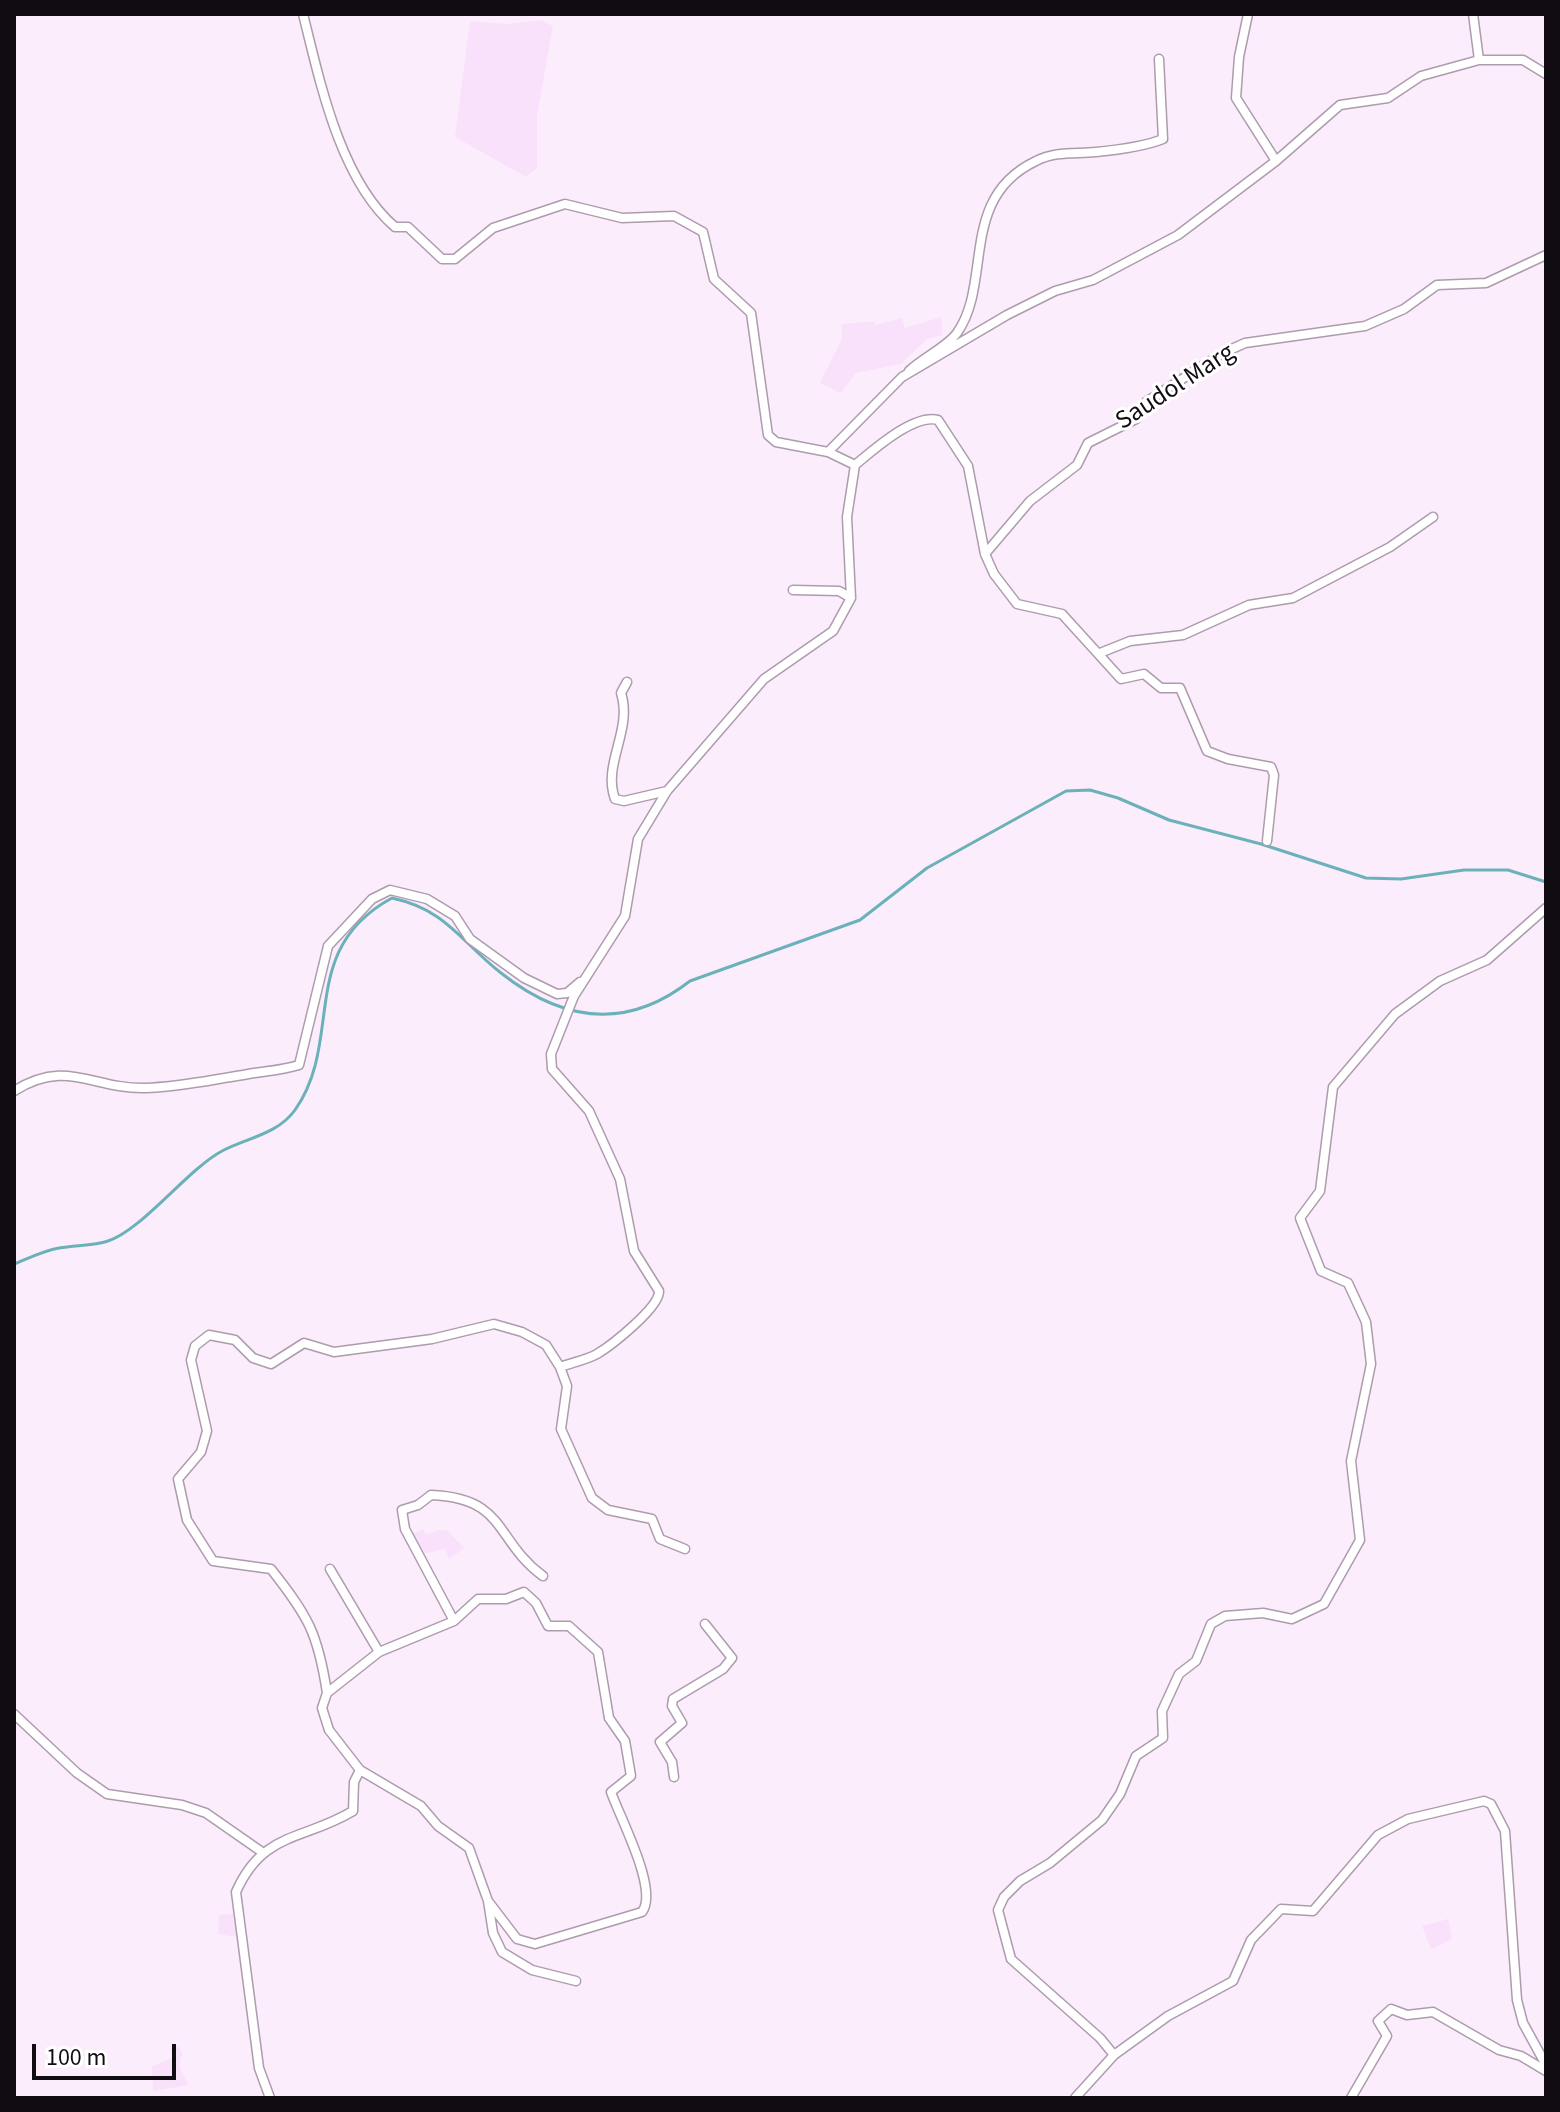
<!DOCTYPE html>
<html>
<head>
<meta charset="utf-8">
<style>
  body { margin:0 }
  #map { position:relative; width:1560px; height:2112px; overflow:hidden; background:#fcedfd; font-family:"Source Sans 3",sans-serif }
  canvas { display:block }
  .frame { position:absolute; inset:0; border:16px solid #110b12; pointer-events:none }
  .scale { position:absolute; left:32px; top:2044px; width:144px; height:36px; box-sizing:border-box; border:4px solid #110b12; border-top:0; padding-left:10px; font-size:24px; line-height:28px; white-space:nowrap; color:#110b12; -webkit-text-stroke:6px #fff; paint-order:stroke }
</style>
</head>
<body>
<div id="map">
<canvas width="1560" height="2112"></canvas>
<div class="frame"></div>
<div class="scale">100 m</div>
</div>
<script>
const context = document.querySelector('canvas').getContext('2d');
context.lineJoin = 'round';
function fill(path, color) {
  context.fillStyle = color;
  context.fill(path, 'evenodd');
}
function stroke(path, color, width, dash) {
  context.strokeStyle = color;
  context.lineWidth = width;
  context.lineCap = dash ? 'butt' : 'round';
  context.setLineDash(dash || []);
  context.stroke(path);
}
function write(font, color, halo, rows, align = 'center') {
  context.font = font + ' "Source Sans 3",sans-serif';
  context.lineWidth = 6;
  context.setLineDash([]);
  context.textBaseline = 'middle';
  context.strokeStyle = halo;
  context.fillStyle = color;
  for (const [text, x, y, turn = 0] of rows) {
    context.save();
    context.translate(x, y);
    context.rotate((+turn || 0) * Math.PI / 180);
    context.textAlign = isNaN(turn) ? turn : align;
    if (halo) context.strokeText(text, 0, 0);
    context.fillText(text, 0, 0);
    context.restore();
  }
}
fill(new Path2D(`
  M541,20L553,26L537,116V168L526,177L455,137L470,21L506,24Z
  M941,317L943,335L927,339L901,364L856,373L841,393L820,383L842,339V324L874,321L875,325L902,318L905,328Z
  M423,1529L426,1535L439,1530L448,1531L464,1548L449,1559L445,1549L423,1554L412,1534Z
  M233,1914L236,1937L218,1934L219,1915Z
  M1448,1919L1452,1939L1431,1950L1422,1926Z
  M179,2046L183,2056L180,2058V2068L189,2085L153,2091L152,2066L173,2058L170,2049Z`), '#f9e1fb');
stroke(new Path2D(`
  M14,1264C29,1258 43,1251 59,1248C75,1245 93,1246 108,1241C142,1230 187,1170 222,1151C247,1138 278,1134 295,1110C345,1039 296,950 392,898C447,910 460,941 501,973C563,1022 626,1031 690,981L860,920L927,868L1066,791L1090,790L1118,798L1169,820L1261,844L1366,878L1401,879L1464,870H1508L1546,882`), '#6bb1b9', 3);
const street = new Path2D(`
  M303,14C320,82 340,180 395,227H408L442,259H455L493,228L565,204L622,218L674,216L703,232L714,279L751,313L768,435L776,442L828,452L855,465L847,517L851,598L833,631L764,679L667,791L638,839L625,916L574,996L551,1054L552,1069L589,1111L620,1179L634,1251L659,1291C660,1307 612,1345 597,1354C586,1360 571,1363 560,1367
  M1248,14L1239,57L1236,98L1276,161
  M1473,14L1479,60
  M909,371C922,358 947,347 957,333C993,282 958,198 1036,161C1055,151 1075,154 1096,152C1117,150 1143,147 1163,139L1159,59
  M828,452L902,377L1007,315L1055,291L1093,280L1178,235L1276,161L1340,105L1388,98L1421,76L1479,60H1523L1546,74
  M855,465C872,451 914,413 938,420L968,466L985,554L994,574L1017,604L1062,614L1121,679L1144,674L1161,688H1180L1207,751L1228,759L1271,767L1274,775L1267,841
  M985,554L1030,501L1077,465L1088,443L1136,419L1146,402L1223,353L1245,343L1365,326L1404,309L1437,285L1486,283L1546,255
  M793,590L839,591L851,598
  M1100,653L1130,641L1183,635L1249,605L1293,598L1390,547L1433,517
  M627,682L621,693C633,730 602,764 615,799L624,801L667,791
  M14,1091C67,1058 92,1089 145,1088C179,1087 210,1080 243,1075C262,1071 280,1071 299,1065L328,946L372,899L390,890L427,899L455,916L470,939L524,978L557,994L567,993L580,982
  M330,1569L379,1652
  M543,1576C494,1540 507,1498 431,1495L418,1505L402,1510L405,1529L454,1621L379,1652L327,1693L322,1708L329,1730L360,1770L421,1806L438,1826L469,1848L488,1901L493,1933L502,1952L532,1970L576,1981
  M454,1621L478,1599H506L524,1592L536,1603L548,1626H569L598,1652L609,1718L625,1741L631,1776L611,1792C620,1818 659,1890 642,1912L535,1944L517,1939L488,1901
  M327,1693C318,1633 308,1616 271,1569L213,1561L187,1520L178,1479L201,1452L207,1431L191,1360L195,1346L209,1335L235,1340L253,1358L271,1364L304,1343L334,1352L432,1339L494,1324L522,1332L546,1345L560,1367L567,1386L561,1429L592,1498L608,1510L652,1519L660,1539L685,1549
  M14,1714L77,1773L107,1794L182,1805L206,1813L262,1852
  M674,1777L672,1762L660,1742L682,1723L672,1706L673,1699L723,1669L732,1658L705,1624
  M1114,2055L1100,2038L1011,1959L998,1910L1004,1897L1020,1881L1050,1863L1102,1820L1120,1794L1136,1756L1163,1738L1162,1711L1179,1674L1196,1661L1211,1624L1225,1616L1263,1613L1292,1619L1324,1604L1360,1540L1351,1461L1371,1364L1366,1322L1348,1283L1321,1271L1300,1218L1320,1191L1333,1087L1395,1014L1440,981L1487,960L1546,908
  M270,2098L259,2068L236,1892C263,1831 303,1841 353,1811L354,1782L360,1770
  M1075,2098L1114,2055L1168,2016L1233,1981L1251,1940L1281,1909L1313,1911L1378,1835L1408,1819L1484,1801L1491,1804L1505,1831L1517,2000L1523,2023L1546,2065
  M1351,2098L1387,2036L1378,2021L1391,2009L1407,2015L1433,2012L1499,2050L1521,2056L1546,2071`);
stroke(street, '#ad9bae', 11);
stroke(street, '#fff', 8);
write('26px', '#110b12', '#fff', [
  ["Saudol Marg",1176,388,-33]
]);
</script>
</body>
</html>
